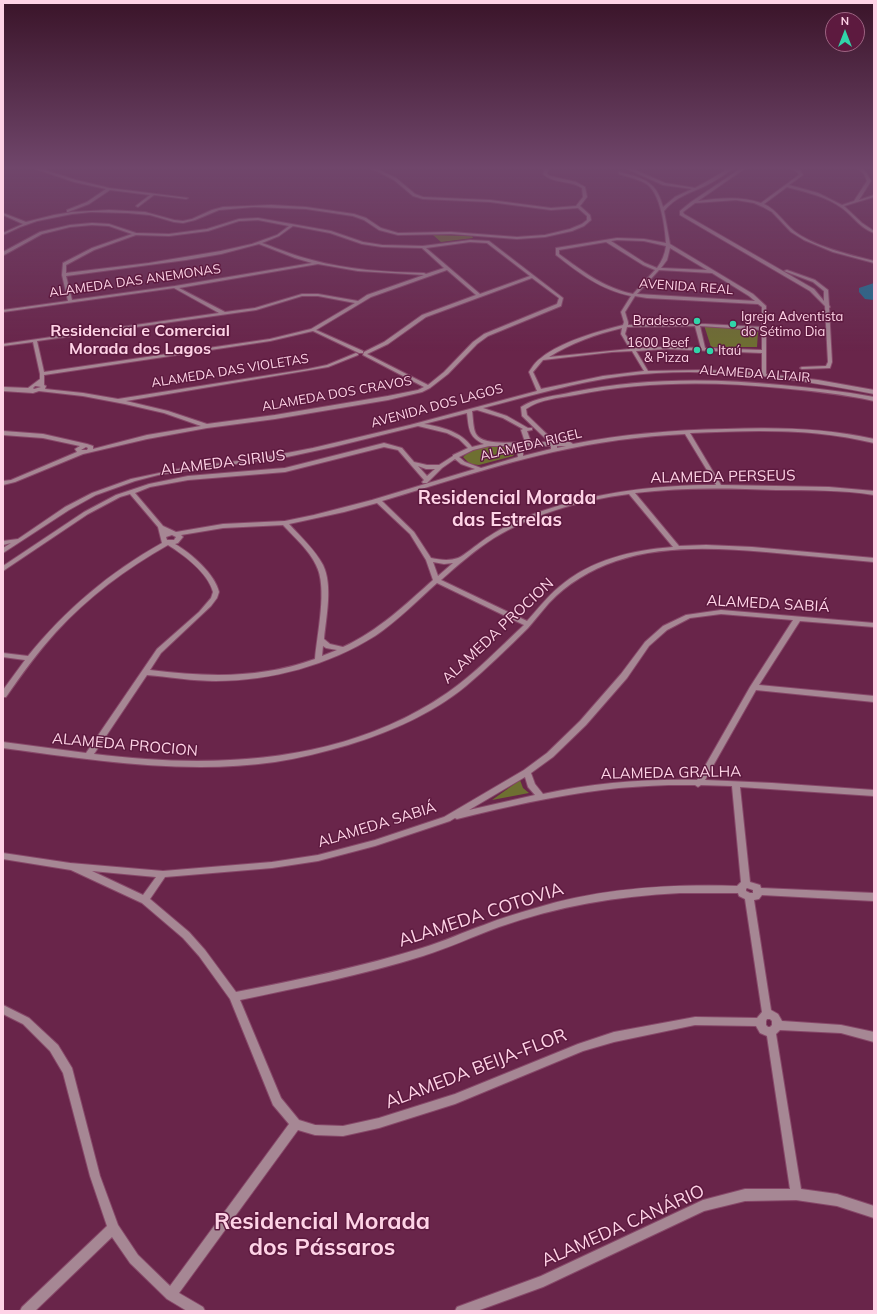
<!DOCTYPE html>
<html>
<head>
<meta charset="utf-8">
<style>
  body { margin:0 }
  #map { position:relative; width:877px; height:1314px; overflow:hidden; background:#69254a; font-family:Mulish,sans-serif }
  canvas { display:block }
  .frame { position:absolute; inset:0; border:4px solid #fed3e6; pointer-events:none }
  .north { position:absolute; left:825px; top:12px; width:40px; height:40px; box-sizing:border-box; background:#5d1a3f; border:1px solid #9d6482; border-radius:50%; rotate:0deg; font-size:11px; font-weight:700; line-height:16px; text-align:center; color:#fed3e6 }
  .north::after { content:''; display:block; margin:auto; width:14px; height:18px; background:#31d4a9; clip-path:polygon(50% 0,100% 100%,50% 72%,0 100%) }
</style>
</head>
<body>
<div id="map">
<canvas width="877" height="1314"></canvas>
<div class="frame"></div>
<div class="north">N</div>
</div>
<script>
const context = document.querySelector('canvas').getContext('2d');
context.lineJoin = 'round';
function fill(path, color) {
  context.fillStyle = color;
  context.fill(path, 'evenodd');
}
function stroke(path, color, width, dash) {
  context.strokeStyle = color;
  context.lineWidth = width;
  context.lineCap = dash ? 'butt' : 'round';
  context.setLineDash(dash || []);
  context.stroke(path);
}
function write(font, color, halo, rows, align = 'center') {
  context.font = font + ' Mulish,sans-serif';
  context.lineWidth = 3;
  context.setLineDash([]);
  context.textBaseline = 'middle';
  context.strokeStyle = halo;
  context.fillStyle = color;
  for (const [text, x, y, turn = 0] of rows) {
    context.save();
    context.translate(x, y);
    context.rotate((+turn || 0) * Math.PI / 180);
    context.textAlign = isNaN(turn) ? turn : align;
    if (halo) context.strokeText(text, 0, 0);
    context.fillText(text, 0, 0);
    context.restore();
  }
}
fill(new Path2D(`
  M433,235L472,236L473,238L441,242Z
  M704,325L758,332L757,347H711Z
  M495,445H508L513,447L515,452L513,456L479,465L470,464L463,457C471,449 483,447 495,445Z
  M520,780L523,788L529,793L492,800Z`), '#6e6f31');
fill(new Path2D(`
  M873,275H874V300L865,299L859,292V288L874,283Z`), '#187092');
const minor = new Path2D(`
  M30,167H35L76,180L109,188L188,198L186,199L154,195L138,207L136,206L137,205L150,195L110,190L89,204L68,212H67V210L87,202L106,189L74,182Z
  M369,167H373L396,178L415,194L423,197L490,200L551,208L576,206L583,197L582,188C570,180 554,184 543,174L545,167H549L547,174L550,176L576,182L585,187L587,197L580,206L590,215L591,220L584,226L572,231L545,237L517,239L451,234L398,235L379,230L364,220L353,216L306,209L254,207L219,210L195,220L183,223L174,222L150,215L128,213L91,212L72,214L37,221L20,227L3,235V233L23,224L3,215V213L26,222L54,215L72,212L109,210L145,212L174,220L183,221L192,219L212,210L223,207L271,205L306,207L354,214L366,218L381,228L398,233L451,232L517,237L545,235L570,229L582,224L587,220V216L578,208L551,210L490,202L423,199L413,196L394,180Z
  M623,167H628L665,183L695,188L706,182L731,167H735C726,174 715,181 705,186C690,193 675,197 664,211L670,244L753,294L766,306V328L767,329L766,330V374L818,380L874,390V394C793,378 707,365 624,376C576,382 530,396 483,408L507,416L528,428H532V430L527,431L531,442H549L522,416L521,407C536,397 556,396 573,392C642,378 711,378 781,385C812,388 843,391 874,397V401C843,394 812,391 781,388C712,381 643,381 575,395C559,398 540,399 526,409L527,415L555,442H570L573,444C623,434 675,430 726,429C776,427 825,428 874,439V443C814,428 752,430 690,433L721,485L829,487L874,491V495C841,490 809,490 776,490C729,488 681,487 635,493L679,546L706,545L752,547L874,558V562C838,559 802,555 766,552C717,548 664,545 616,561C590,570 568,583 549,603C542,611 535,620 528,628C508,648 487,668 466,686C432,714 390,732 348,745C324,752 300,758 275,762C184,775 93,760 3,748V742L86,753L157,649L199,612L211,598L213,592C208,573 184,555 168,545C127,568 88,597 56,632C37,653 22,674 6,697H3V690L25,660L3,657V653L28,656C65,610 110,572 162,543L158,527L130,494L120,497L88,514L3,571V566L84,512L116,495L149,484L188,476L285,468L384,443L402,448L414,462L427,465H439L453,456V455L468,448L459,439L447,433L418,426L333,447L287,457L183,471L158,475L135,481L96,495L69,510L3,553V548L11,543L3,545V541L18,539L65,507L92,493L131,479L183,468L261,458L313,448L410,425L537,391L529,372C532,367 536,361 541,358C560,342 599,331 623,325L624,322L621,312L631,296C601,290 579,273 556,255V248L617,238L644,239L666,243C665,227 661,196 648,185C640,179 628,177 619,174V172C624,173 629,175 634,176C652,182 658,189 663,207L675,197L692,189L663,185ZM617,240L644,241L666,246C665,254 662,261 657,268L645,263L611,241ZM606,242L643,265L655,270L633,294C604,288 582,271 559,254V250ZM670,248L707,270L661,268L667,260ZM659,270L712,273L749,296L755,301L637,294ZM635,296L647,298L758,304L762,307V327L705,324L628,325V322L625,312ZM695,326L701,348L666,347L634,348L625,334L627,327ZM700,326L762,330V350L705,348ZM622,328L621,334L630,349L549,357C571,343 597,334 622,328ZM666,349L762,353V373L705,370L648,371L636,351ZM632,351L644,371L603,376L541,389L533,372L543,360L612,352ZM477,410L503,418L523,429L521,430L525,442C513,442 483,446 476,434C473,429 473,417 472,411ZM467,413C469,428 468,437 484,444L472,447C461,432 443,427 424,424ZM685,434L716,485C655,485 597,492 539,512C522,518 503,527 488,537C481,541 464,556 458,558C450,561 440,560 431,558L414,532L382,501C439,484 495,465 553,452C597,442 641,436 685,434ZM489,446H510L517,451L518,457L481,468L465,462L459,457L473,450ZM517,446H551V449L523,456V450ZM557,446H566L557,448ZM384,447L398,450L424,480L422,482L423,483H427L442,468L455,459L461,464L475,469L372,500L314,515L285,521L223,524L176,532L163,526L135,493L150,487L188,480L285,472ZM418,466L426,469H435L427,476ZM629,494L673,547C632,550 590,560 559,587C547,597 538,609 527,621L441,580C458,565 475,550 494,538C535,513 582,500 629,494ZM377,503L410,534L426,560L433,580C405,605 378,631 343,647L330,644L324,639C326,618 333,585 323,565C315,550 301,537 289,524L344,512ZM283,525C295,538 309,550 316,565C328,587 317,634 315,659C260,679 206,677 150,670L161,653L211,606L217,598L219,592C215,574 191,553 175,544L178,543L183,537L181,535L223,528ZM172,535L176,537L174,540H167L166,537ZM433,562L444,564L453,563L438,576ZM437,583L524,625C499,648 475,674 447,693C344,764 214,769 94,754L147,675C170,677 193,681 216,681C271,681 329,665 375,636C397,621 417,601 437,583ZM323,646L326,648L337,650L322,656Z
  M743,167H747L698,201C719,198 741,196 761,203L799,175L798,173L790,167C796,167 801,170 803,175L789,185L818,193L842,205L854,201L867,181L864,174L856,167H860L866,172L871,181L859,200L874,195V197L844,206L862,223L874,231V233C860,228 854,217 842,208C827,197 806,192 787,187L764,204C777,210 783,222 794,231C813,246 850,255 874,261V263L833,252L804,240L791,232L772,212L763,207L754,203L736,200L695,203L683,212L684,214L814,289L824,301V291L813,282L784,271L787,270L815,280L828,290L829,305L830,307L829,308L832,362L830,368L802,369L800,368L802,367L826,366L828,362L825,306L810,291L680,215V211L691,202Z
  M258,218L331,231L363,242L382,245L423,246L470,240L489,241L563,298L561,306L488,336L477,344L448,374L430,388L422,392L388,400L275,419L207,428L147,439L83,454L15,482L3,485V481L11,480L77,452L75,449L80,446L43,438L3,435V431L43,434L87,444L93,446V449L147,435L201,426L164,413L125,404L83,396L39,391L33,393L3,391V387L28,388L40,379V374L33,342L3,346V344L219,313L174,288L3,312V310L68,301L62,275L63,263L92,248L132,234L109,226L92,225L70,227L42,234L4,255H3V252L40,232L70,225L92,223L109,224L136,233L169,234L207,229L239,219ZM258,220L289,226L277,235L252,244L221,251L149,263L66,273V265L94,250L136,235L169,236L208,231L239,221ZM293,226L330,233L362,244L382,247L422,248L444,268L426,274L424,273C386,272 348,270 312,260C295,256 279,249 262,243L279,236ZM470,242L487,243L530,276L480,294L426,248ZM259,244L295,258L312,263L175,286L72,300L66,276L186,260L221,254ZM318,264L358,271L424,275L367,295L358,301L318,294H302L255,308L225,312L179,288ZM447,270L476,295L422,315L384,342L364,352L363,355L424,387L418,390L388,396L275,415L207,424L168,411L126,401L328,367L358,355V354L356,353L327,365L308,369L118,399L83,393L45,389L46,386L44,385V375L270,341L313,331L359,353H363V351L316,330L371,297ZM532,278L559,298L557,304L484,334L473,342L444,372L428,385L367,354L388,344L426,317ZM302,296H318L355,303L311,329L270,339L44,372L37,341L256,310ZM35,386H36L41,387L34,389L33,388ZM86,447L88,448L87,450H81Z
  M721,610L874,623V627L800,621L759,685L874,696V702L756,690L705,780L772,783L874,790V796L740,787L750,882L760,885L761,888L874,893V901L762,895L759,899L754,900L771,1010L778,1014L782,1021L841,1025L874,1032V1042L841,1033L780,1030L776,1034L801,1189L837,1194L874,1206V1218L837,1206L796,1200L745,1201L704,1211L543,1287L477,1311H455L457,1307L541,1276L703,1200L745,1189H790L767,1036L760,1033L756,1026L695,1025L614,1042L583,1051L455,1104L379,1128L343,1136L315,1135L298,1130L179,1293L203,1307L205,1311H187L167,1299L130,1263L112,1237L35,1311H20L22,1307L107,1226L90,1176L63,1073L50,1051L23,1024L3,1014V1005L29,1018L58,1045L72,1068L100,1176L118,1225L138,1255L170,1286L289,1124L273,1105L230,999L199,956L183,938L142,903L71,870L3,859V853L70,863L163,871L272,862L318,855L375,840L444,817L524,770L547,753L580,721L621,674L645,642L663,626L686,615ZM721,614L793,620L750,687L697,780C645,779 594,783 543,794L535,784L531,773L553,757L586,725L627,678L649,646L667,630L690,618ZM525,777L528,787L535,795L469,810ZM669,785H695L698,787L701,785L732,786L741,882L737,886C669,884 601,888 536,908C519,913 501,918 484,925C463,932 443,942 422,948C361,967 298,980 236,992L205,950L189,932L150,899L165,877L272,868L318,861L375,846L450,821L455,818L457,819C505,807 553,796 602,790C624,787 647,786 669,785ZM92,871L156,877L143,895ZM747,888L753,890V893H750L746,891V889ZM680,893H738L739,896L745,899L762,1012L757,1018L695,1017L614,1032L578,1044L455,1094L379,1118L343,1126L315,1125L299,1120L281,1098L240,1000C301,987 363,975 423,956C449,948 474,936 499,927C558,906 618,896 680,893ZM767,1019H770L772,1021V1025L770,1027H768L766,1025V1021Z`);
stroke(minor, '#874869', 2);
fill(minor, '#a68794');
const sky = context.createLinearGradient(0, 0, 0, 351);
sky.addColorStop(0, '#3a1429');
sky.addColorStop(0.48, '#70466b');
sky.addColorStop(1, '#70466b00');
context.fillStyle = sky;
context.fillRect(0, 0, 877, 351);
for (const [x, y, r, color] of [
  [697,321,4,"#31d4a9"],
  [733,324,4,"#31d4a9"],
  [697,350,4,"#31d4a9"],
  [710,351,4,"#31d4a9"]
]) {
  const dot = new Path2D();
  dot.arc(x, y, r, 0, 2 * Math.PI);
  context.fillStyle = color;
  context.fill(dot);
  stroke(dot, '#5d1a3f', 1.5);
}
write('13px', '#fed3e6', '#5d1a3f', [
  ["ALAMEDA DAS ANEMONAS",135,281,-8],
  ["AVENIDA REAL",686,287,4],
  ["ALAMEDA DAS VIOLETAS",230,371,-9],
  ["ALAMEDA ALTAIR",755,374,4],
  ["ALAMEDA DOS CRAVOS",337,394,-10],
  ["AVENIDA DOS LAGOS",437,406,-15],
  ["ALAMEDA RIGEL",531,445,-13]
]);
write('13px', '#fed3e6', '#5d1a3f', [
  ["Igreja Adventista",741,317],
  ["do Sétimo Dia",741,332],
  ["Bradesco",689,321,"right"],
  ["1600 Beef",689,343,"right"],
  ["& Pizza",689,358,"right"],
  ["Itaú",718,351]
], 'left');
write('15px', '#fed3e6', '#5d1a3f', [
  ["ALAMEDA SIRIUS",223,463,-7],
  ["ALAMEDA PERSEUS",723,477,-1],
  ["ALAMEDA SABIÁ",768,604,3],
  ["ALAMEDA PROCION",498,631,-43],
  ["ALAMEDA PROCION",125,745,5],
  ["ALAMEDA GRALHA",671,773,-1],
  ["ALAMEDA SABIÁ",377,825,-17]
]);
write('bold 16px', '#fed3e6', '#5d1a3f', [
  ["Residencial e Comercial",140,331],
  ["Morada dos Lagos",140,349]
]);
write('18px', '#fed3e6', '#5d1a3f', [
  ["ALAMEDA COTOVIA",481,915,-18],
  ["ALAMEDA BEIJA-FLOR",476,1069,-21],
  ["ALAMEDA CANÁRIO",623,1226,-24]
]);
write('bold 19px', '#fed3e6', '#5d1a3f', [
  ["Residencial Morada",507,498],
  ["das Estrelas",507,520]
]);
write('bold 23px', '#fed3e6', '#5d1a3f', [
  ["Residencial Morada",322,1222],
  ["dos Pássaros",322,1248]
]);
</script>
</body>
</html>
